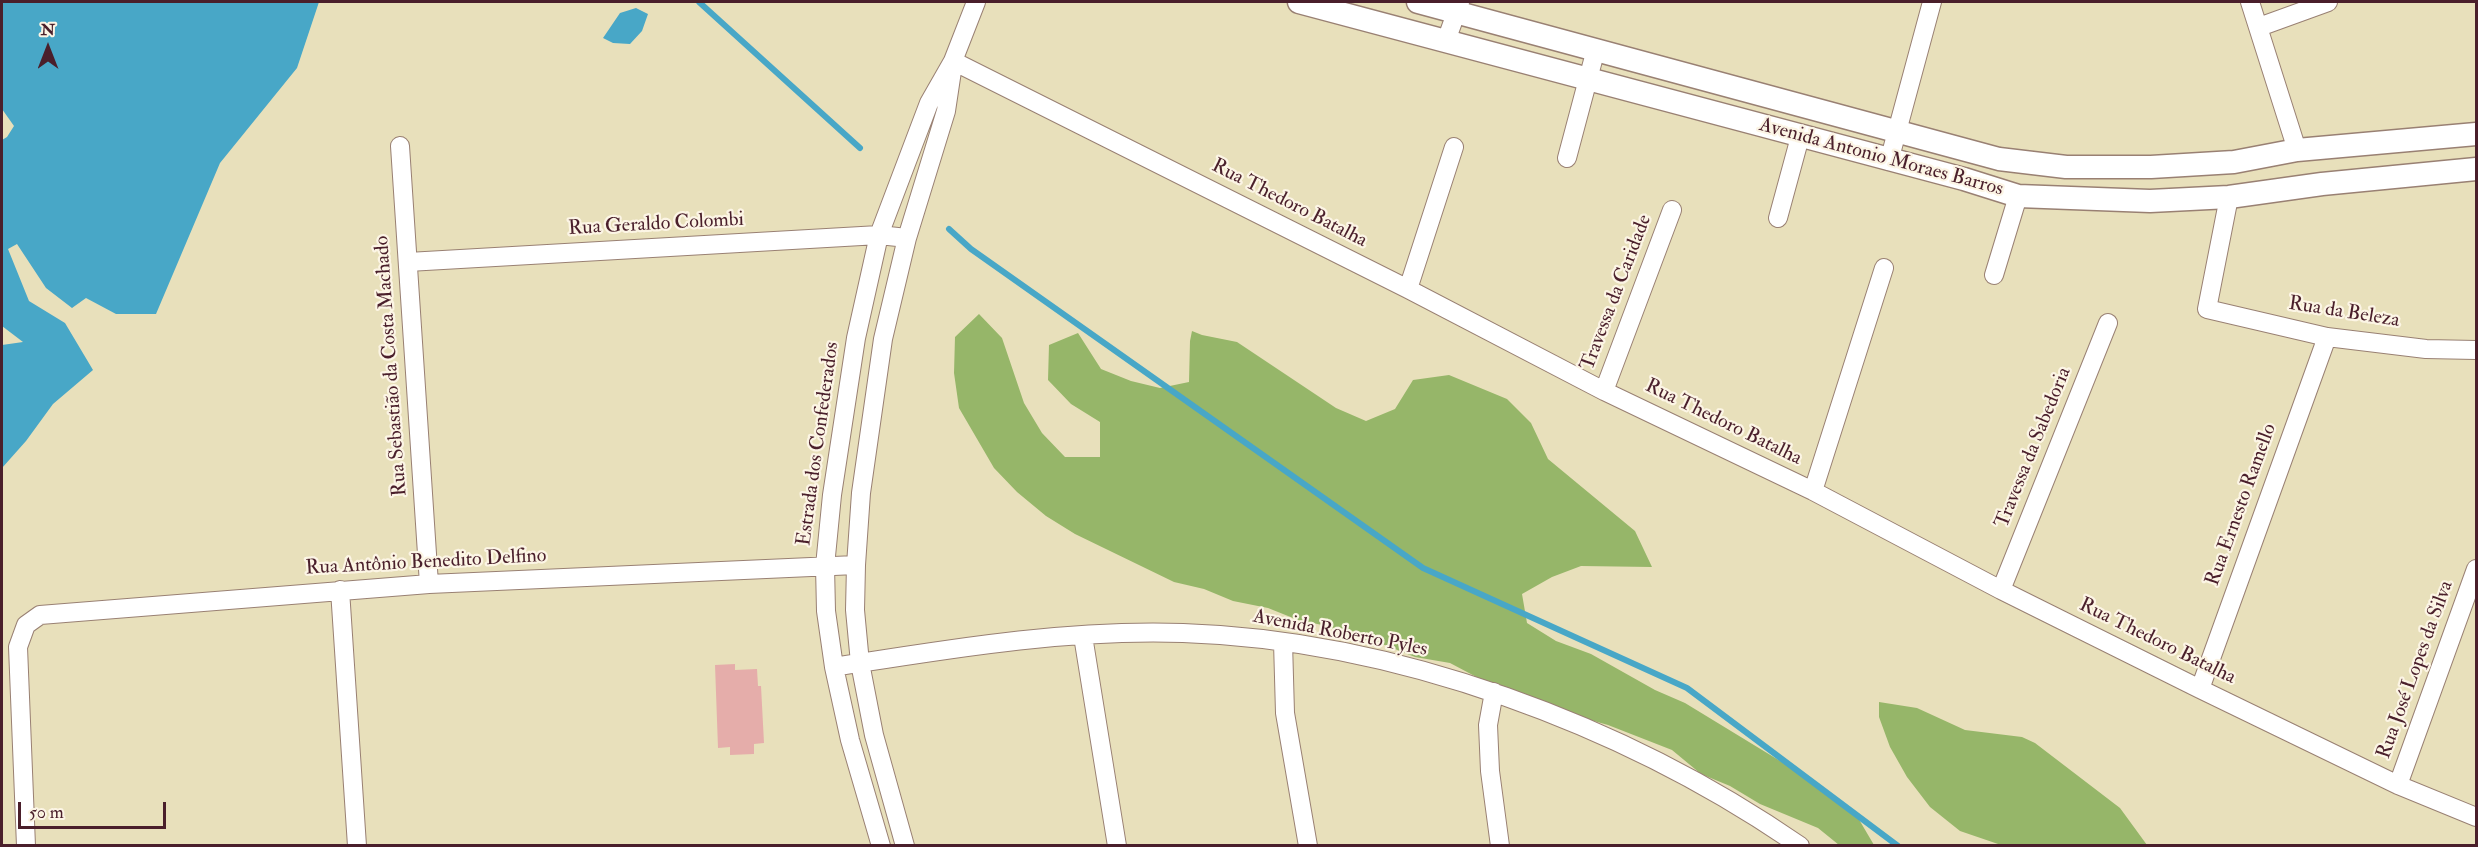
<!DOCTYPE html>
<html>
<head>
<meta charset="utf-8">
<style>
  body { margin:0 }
  #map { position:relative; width:2478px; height:847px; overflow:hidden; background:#e8e0bb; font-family:"IM FELL Double Pica",serif }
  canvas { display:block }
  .frame { position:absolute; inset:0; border:3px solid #4a1f2b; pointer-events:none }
  .north { position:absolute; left:18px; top:18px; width:60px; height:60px; -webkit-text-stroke:4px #fcf5e5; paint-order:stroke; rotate:0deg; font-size:16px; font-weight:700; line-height:24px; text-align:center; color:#4a1f2b }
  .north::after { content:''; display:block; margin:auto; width:21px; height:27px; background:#4a1f2b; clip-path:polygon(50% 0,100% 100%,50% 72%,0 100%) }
  .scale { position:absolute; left:18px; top:802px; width:148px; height:27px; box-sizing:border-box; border:3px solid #4a1f2b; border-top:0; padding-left:8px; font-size:18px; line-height:21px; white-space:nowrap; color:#4a1f2b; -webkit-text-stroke:4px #fcf5e5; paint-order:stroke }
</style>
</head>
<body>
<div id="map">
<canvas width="2478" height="847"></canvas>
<div class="frame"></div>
<div class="north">N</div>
<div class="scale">50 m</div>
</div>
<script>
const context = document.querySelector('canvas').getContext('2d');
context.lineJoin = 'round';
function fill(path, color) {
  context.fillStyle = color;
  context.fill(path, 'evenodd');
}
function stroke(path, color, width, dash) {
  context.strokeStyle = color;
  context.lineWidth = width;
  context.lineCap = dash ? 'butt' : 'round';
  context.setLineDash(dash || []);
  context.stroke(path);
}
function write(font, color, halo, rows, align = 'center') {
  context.font = font + ' "IM FELL Double Pica",serif';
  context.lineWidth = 4.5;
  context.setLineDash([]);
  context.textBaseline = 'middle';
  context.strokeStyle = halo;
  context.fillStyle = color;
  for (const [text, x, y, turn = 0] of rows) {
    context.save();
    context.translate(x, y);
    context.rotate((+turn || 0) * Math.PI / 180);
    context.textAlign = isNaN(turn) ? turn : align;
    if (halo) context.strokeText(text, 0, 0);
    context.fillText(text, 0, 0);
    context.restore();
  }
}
fill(new Path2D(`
  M979,314L1002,338L1024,403L1042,433L1065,457H1100V422L1071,404L1048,380L1049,345L1078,333L1101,369L1131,381L1160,388L1189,382L1190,341L1192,331L1202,335L1237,342L1336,408L1366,421L1395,409L1413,380L1449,375L1507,399L1531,423L1548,459L1635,531L1652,567L1581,566L1552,577L1522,594L1527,623L1556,641L1591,654L1655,690L1685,703L1813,781L1854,811L1874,845H1839L1818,828L1760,804L1730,786L1701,774L1672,750L1608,725L1520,700L1450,663L1415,657L1385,645L1356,638L1327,626L1298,620L1268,608L1233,601L1204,589L1174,582L1075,534L1046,516L1017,492L994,468L959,408L954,373L955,337Z
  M1879,702L1917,708L1965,730L2022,737L2035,743L2120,808L2147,845H2001L1960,831L1930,807L1907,777L1890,747L1879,717Z`), '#96b669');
fill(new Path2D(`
  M2,2H319L297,68L220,163L156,314H116L86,298L72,308L46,288L17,244L8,249L29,301L65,323L93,370L53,404L26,441L2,468V345L23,342L2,326V140L7,137L14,126L2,109Z
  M636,8L648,14L642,31L630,44L613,43L603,38L620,13Z`), '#48a7c7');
stroke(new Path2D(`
  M699,2L860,148
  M949,229L971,249L1423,568L1687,688L1898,846`), '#48a7c7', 6);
fill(new Path2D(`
  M735,664V670L757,669L758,686H761L764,743L754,744V754L730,755V747L718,748L715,665Z`), '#e5adaa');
const minor = new Path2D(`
  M2250,2L2297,150
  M2259,27L2328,2
  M1446,41L1460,2
  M953,61L1408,289L1604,391L1813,491L2001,590L2200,689L2398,785L2476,817
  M400,146L429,584
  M1567,158L1596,49
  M1889,161L1932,2
  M2229,197L2207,309L2327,337L2426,349L2476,350
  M1778,218L1800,137
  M408,262L879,235L907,238
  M1994,275L2018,196
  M1408,289L1454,147
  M1604,391L1672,210
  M1813,491L1884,268
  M340,590L357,846
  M2001,590L2108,323
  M1083,636L1117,846
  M1283,642L1285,713L1308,846
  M834,667C949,649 1066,629 1183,633C1396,640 1625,725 1800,846
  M2200,689L2327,337
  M1494,692L1488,725L1490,771L1500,846
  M2398,785L2476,569
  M26,846L18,647L26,625L40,615L429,584L856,565
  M881,846L850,740L834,667L826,611L825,566L832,495L856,338L879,235L929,103L953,61L976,2
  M905,846L874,735L860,663L855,610L856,565L861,493L883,339L907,238L946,111L952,71`);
const tertiary = new Path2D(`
  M1299,2L1964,179L2018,196L2150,201L2229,197L2322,184L2476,169
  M1418,2L1999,159L2066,167H2151L2234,162L2297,150L2476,134`);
stroke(minor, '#998073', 20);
stroke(tertiary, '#998073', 25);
stroke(minor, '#fff', 18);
stroke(tertiary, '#fff', 22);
write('20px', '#4a1f2b', '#fcf5e5', [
  ["Avenida Antonio Moraes Barros",1881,158,15],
  ["Rua Thedoro Batalha",1289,204,27],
  ["Rua Geraldo Colombi",656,225,-3],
  ["Travessa da Caridade",1617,293,-69],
  ["Rua da Beleza",2344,313,9],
  ["Rua Sebastião da Costa Machado",392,366,-94],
  ["Rua Thedoro Batalha",1723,423,26],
  ["Estrada dos Confederados",819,444,-82],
  ["Travessa da Sabedoria",2034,448,-68],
  ["Rua Ernesto Ramello",2242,505,-70],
  ["Rua Antônio Benedito Delfino",426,563,-3],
  ["Avenida Roberto Pyles",1340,634,11],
  ["Rua Thedoro Batalha",2157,642,26],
  ["Rua José Lopes da Silva",2416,670,-70]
]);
</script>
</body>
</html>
